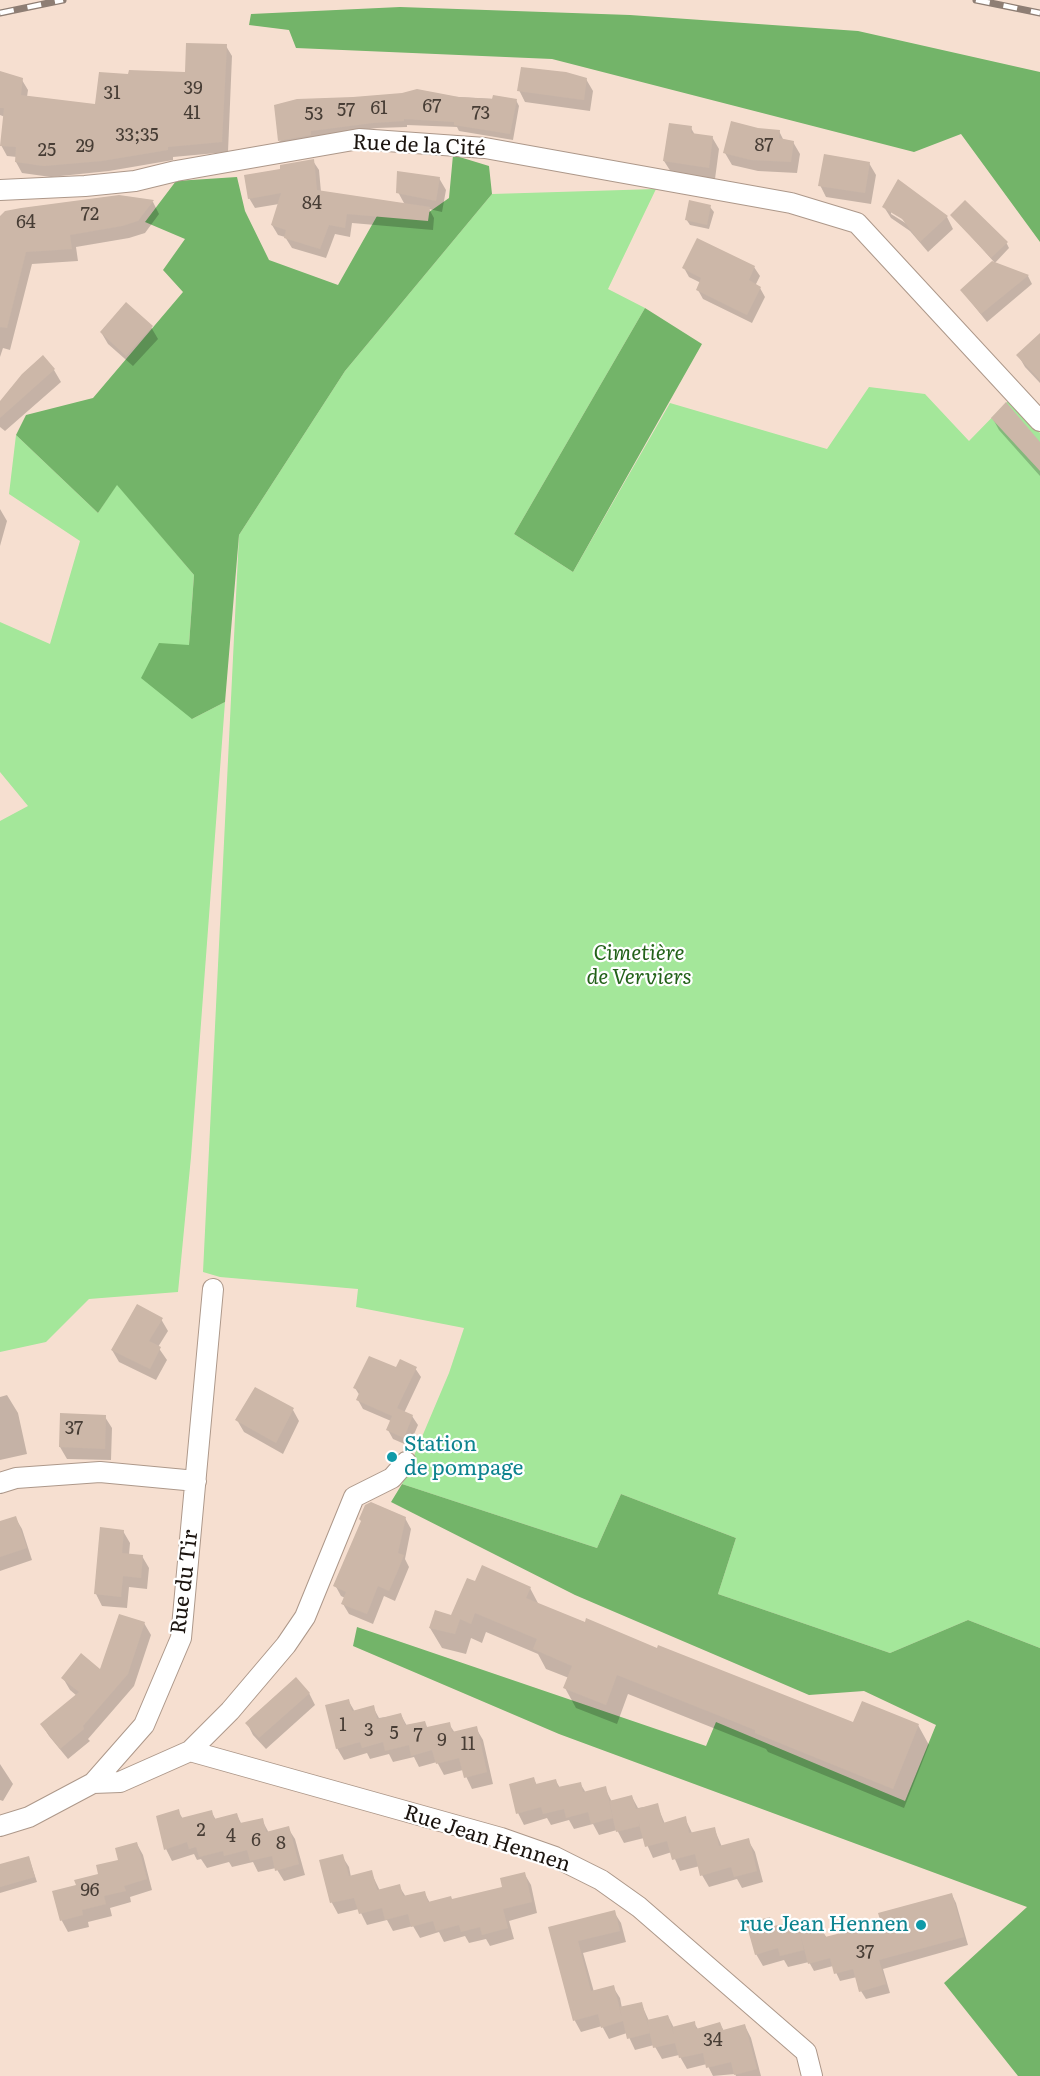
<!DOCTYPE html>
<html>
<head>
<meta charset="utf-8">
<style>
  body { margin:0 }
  canvas { display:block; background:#f6dfd0 }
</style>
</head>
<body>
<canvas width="1040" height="2076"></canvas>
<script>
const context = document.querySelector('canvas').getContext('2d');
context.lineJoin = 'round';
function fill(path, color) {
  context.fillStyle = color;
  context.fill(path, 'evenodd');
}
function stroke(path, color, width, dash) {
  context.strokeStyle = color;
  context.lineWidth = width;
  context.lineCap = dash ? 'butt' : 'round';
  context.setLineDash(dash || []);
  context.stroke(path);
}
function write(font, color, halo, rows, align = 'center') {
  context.font = font + ' Literata,serif';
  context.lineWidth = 4.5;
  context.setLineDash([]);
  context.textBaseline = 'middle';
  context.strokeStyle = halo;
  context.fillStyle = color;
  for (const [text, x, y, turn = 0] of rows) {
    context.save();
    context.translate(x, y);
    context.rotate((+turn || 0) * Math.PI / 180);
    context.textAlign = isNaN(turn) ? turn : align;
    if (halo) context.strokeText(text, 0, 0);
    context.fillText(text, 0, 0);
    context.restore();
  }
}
fill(new Path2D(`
  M656,189L608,289L645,308L514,534L573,572L670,403L827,449L869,387L925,394L969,441L1009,400L1040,433V1648L968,1620L890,1653L718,1594L736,1538L621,1494L597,1548L402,1484L449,1373L464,1328L356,1307L358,1289L220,1277L203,1272L239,535L345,371L492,194Z
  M16,435L98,513L117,484L194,575L189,645L192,719L225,702L191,1157L178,1292L89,1299L46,1342L0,1352V821L28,806L0,772V622L50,644L80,541L9,494Z`), '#a4e79a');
fill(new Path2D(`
  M400,7L630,15L858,31L1040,72V242L961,134L914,152L552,59L296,48L289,30L249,25L251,14Z
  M453,155L489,166L492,194L345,371L239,535L225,702L192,719L141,678L159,643L189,645L194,575L117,485L98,513L16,435L26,415L93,398L183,292L163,270L185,239L145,222L176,181L237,177L245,211L269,260L338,285L377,216L422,217L449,198Z
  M645,308L702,344L573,572L514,534Z
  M402,1484L597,1548L621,1494L736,1538L718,1594L890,1653L968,1620L1040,1648V2076H1018L944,1983L1027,1907L559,1734L353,1646L357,1627L706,1746L716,1722L905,1801L936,1725L864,1691L809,1695L575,1595L391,1502Z`), '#73b469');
fill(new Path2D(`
  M226,46L232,56L228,152L173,157V160L109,171L51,177L22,173L16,162L17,157L7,156L1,145L5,117L0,115V73L22,80L28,90L27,97L96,105L130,76L186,74Z
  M586,79L593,91L590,111L525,102L519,90Z
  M402,94L516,100L519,106L513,140L459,131L457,127L407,125V127L377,128L314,137V141L283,147L279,141Z
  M691,128L695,135L712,137L719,149L715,179L671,172L664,161Z
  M758,129L779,131L784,141L793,142L800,154L797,173L758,171L732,165L725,153Z
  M313,161L319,170L321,192L405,205L398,192L439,178L446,190L442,212L429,209L434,218L433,230L352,223L350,237L335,234L326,258L292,248L285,237L278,235L272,225L279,204L255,208L249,198L282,170Z
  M869,163L876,175L871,204L826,197L820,185Z
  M898,181L947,217L953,229L928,252L910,231L891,218L884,207ZM891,211L909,222L907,224L891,214Z
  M119,196L153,202L159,214L145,233L129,238L76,247L78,261L32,264L10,350L3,348L0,357V218Z
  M710,207L714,212L709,229L690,225L686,219Z
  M952,215L1006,242L1009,248L994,264L1028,276L1032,284L987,322L962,291L994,262Z
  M754,267L760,276L755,286L760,288L765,297L752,323L703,299L698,290L701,283L689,277L684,268Z
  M151,327L158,339L133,366L108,344L101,332Z
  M1040,335V383L1025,367L1018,355Z
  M43,357L54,370L61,382L5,431L0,427V403Z
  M993,419L1040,443V476L999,430Z
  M0,509L7,521L0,546Z
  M161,1319L168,1331L158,1347L167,1360L156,1380L119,1362L112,1350Z
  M415,1368L421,1377L404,1413L412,1416L418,1425L409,1446L393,1439L388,1430L391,1421L363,1409L358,1400L360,1396L355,1388L396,1369Z
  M7,1395L18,1413L27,1454L0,1460V1397Z
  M293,1410L299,1421L283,1454L244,1432L237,1420Z
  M105,1417L112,1428L111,1460L67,1459L60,1447Z
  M15,1517L22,1529L32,1560L0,1571V1523Z
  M405,1518L411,1529L405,1559L409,1567L395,1601L384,1596L373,1624L349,1614L343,1604L345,1598L341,1596L335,1585Z
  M123,1531L130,1543L129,1555L142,1556L149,1568L147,1589L129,1587L127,1608L102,1606L96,1594Z
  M476,1583L530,1588L539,1605L854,1724L918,1725L929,1745L904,1808L768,1752L766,1749L628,1694L617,1724L576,1708L565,1688L569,1678L546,1669L538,1654L486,1632L482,1643L471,1638L466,1654L442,1648L430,1628L452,1617Z
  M144,1623L151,1635L134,1686L88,1739L90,1741L68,1759L49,1736L42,1725L77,1696L70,1690L63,1678L101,1672Z
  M309,1693L315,1705L266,1749L253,1735L247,1723Z
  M348,1700L355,1712L373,1707L379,1718L401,1715L407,1726L424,1722L428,1729L449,1724L455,1733L476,1728L483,1740L493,1784L472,1789L463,1770L444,1775L437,1762L419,1767L414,1757L393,1762L389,1754L370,1759L367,1753L344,1760L337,1748Z
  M0,1764L13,1784L3,1801L0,1800Z
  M533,1778L537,1785L556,1781L560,1788L580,1783L586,1793L605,1788L612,1802L632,1797L638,1808L657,1805L665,1824L685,1818L692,1833L714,1828L722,1847L748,1840L755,1852L763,1882L742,1888L737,1879L709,1887L702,1875L700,1866L680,1871L672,1852L653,1858L644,1838L624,1843L617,1830L599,1835L593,1824L574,1829L569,1820L551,1825L547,1818L524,1825L518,1813Z
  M178,1811L183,1819L211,1811L216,1820L237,1815L242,1825L262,1820L269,1833L288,1828L295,1839L305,1875L284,1881L276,1868L258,1872L253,1862L232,1867L229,1862L207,1868L201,1859L197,1860L194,1854L172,1861L166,1849Z
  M137,1844L143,1855L152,1890L130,1897L131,1902L110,1908L112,1916L88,1922L89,1927L68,1932L62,1921L54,1892L78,1886L100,1875L119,1861Z
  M342,1856L349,1867L351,1877L371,1872L380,1891L399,1886L406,1897L424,1892L430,1903L452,1901L504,1888L524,1873L531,1885L537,1913L509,1921L514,1939L490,1946L486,1939L469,1943L465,1936L444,1942L439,1932L420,1938L413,1926L393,1931L387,1920L367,1925L359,1909L338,1914L332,1903L321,1861Z
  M29,1858L37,1882L0,1893V1866Z
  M952,1895L956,1903L968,1945L883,1969L890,1993L866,1999L861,1991L857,1977L840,1981L833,1966L814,1971L809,1962L788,1967L784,1960L763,1966L756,1954L769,1919L775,1927L796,1922L803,1934L821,1929L827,1938L883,1924Z
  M614,1912L621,1923L626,1942L583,1953L594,1992L613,1987L620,1998L622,2008L641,2003L649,2021L668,2016L674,2028L694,2023L698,2029L720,2024L724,2031L745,2026L751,2038L761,2076H736L735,2074L713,2076L707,2064L687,2069L679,2055L662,2059L654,2045L635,2050L627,2033L609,2039L602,2026L581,2032L575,2021L550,1928Z`), '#0003');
fill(new Path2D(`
  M186,43L227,44L222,142L168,147V150L102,161L44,166L15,162L16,147L0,146L4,108H0V71L23,78L21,95L95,104L99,72L128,74L129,70L185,72Z
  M521,67L566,72L587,78L584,100L517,91Z
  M417,89L459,97L492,99L493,95L517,99L510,134L454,125V122L404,119V121L373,123L311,131V135L278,141L274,105L297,99L353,97L402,93Z
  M731,121L758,128L780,130L779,138L794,141L791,162L751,160L723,153Z
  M669,123L692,126L691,133L713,136L709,168L663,161Z
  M824,154L870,162L865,193L818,186Z
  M314,159L317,190L430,207L428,221L347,214L345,228L329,225L320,249L284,238L286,230L271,225L281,193L248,199L244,175L280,169V165Z
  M397,171L440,177L436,201L396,193Z
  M898,179L948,216L920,242L902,219L882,207Z
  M119,195L154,200L138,221L122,226L70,235L72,249L26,252L7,328L0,327V216L5,211L21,208Z
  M689,200L711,205L707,225L685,220Z
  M965,200L1008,242L991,258L950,215Z
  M697,238L755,266L749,280L761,287L747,315L696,290L701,278L682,268Z
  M992,261L1029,275L981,314L960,290Z
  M126,302L153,326L126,356L100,332Z
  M1040,333V380L1016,355Z
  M43,355L55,369L0,418V401L22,374Z
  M1006,402L1040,442V471L991,418Z
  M137,1304L163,1318L149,1341L161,1347L150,1369L111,1350Z
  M369,1356L396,1367L400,1359L417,1367L397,1408L413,1415L404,1438L386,1430L392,1416L356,1400L360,1391L353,1388Z
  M255,1387L294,1408L276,1443L235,1420Z
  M60,1413L106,1415L105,1449L59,1447Z
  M371,1502L406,1517L398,1553L404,1555L396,1575L389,1591L378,1586L367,1614L341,1604L346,1592L333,1586L361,1521L359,1519L365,1505Z
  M16,1516L27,1548L0,1557V1521Z
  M100,1527L124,1530L122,1553L143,1555L141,1578L123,1576L121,1597L94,1594Z
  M482,1565L531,1587L526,1598L585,1622L586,1618L657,1648L658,1645L853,1722L862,1701L919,1724L893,1789L755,1733V1730L617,1675L606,1705L563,1688L572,1666L533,1649L537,1639L475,1613L471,1624L460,1619L455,1634L429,1628L435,1610L451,1615L467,1578L475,1581Z
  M119,1614L145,1622L128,1674L83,1726L84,1729L60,1749L40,1724L79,1692L61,1678L81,1653L100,1669Z
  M296,1677L310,1693L259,1738L245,1723Z
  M349,1699L352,1711L374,1705L377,1719L401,1713L405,1725L425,1721L427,1727L450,1722L452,1732L477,1726L487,1772L464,1778L459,1758L436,1764L432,1750L411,1756L409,1745L385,1751L383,1742L362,1748L360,1742L336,1749L325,1705Z
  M534,1777L536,1784L556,1779L558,1787L581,1782L583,1792L606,1786L613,1818L591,1824L588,1812L566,1818L564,1809L543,1814L541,1807L516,1814L509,1784Z
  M632,1795L636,1809L658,1803L663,1823L686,1816L689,1833L715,1827L719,1846L749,1838L757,1871L734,1877L731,1867L700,1876L695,1854L672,1860L667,1841L645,1847L638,1820L640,1826L616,1832L609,1801Z
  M179,1809L181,1818L212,1810L214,1819L237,1813L240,1823L263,1818L266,1832L289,1826L299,1864L275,1871L272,1856L250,1861L247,1850L224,1856L223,1851L199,1857L196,1847L189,1849L187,1842L164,1850L156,1816Z
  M137,1842L147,1879L124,1886L126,1891L104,1896L106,1904L82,1910L83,1915L60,1921L52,1891L76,1885L74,1880L98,1874L96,1865L118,1860L115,1848Z
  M343,1854L349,1876L372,1870L377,1890L400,1884L403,1896L425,1891L428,1902L451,1896L452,1899L502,1887L500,1878L525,1872L532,1902L503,1909L508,1928L482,1935L480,1927L461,1932L459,1925L436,1931L433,1921L411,1927L408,1914L385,1920L382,1908L359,1914L354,1898L330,1903L319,1860Z
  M29,1856L35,1877L0,1887V1864Z
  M952,1893L964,1937L879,1960L886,1984L859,1992L853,1969L834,1974L830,1958L808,1964L800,1933L822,1927L825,1937L881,1923L878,1913Z
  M615,1910L620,1931L578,1941L591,1991L614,1985L622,2018L619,2007L642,2002L650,2033L627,2039L623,2021L601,2028L598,2014L573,2021L548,1927Z
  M770,1917L773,1926L797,1921L804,1950L780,1956L778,1948L755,1955L746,1923Z
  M668,2015L674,2035L672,2027L695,2021L696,2029L720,2022L723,2030L745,2024L757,2069L734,2075L731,2062L706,2068L703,2053L679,2058L675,2043L653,2048L647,2020Z`), '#ccb7a8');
const minor = new Path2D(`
  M0,190L85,186L135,181L176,171L359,139L485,148L791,203L857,223L1040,421
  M0,1483L16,1478L100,1472L196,1481
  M190,1751L501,1838L555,1857L601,1880L639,1907L806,2052L812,2076
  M93,1783L120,1782L190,1751L230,1711L286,1645L305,1617L354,1497L392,1478L406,1462
  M0,1826L29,1817L93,1783L144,1725L181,1638L213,1289`);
stroke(minor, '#ad988a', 22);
stroke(minor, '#fff', 20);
const rail = new Path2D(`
  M976,0L1040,13
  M0,13L63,0`);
stroke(rail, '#8e7e74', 7);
stroke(rail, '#fff', 4.5, [14]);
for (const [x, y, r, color] of [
  [392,1457,6,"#0f9aa8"],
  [921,1925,6,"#0f9aa8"]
]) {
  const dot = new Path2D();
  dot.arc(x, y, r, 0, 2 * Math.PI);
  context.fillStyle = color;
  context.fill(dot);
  stroke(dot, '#fff', 2);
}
write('18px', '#473d35', null, [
  ["39",193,89],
  ["31",112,94],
  ["67",432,107],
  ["61",379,109],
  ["57",346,111],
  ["41",192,114],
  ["73",481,114],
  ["53",314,115],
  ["33;35",137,136],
  ["87",764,146],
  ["29",85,147],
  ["25",47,151],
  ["84",312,204],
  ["72",90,215],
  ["64",26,223],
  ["37",74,1429],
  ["1",343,1726],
  ["3",369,1731],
  ["5",394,1734],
  ["7",418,1736],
  ["9",442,1741],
  ["11",468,1745],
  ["2",201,1831],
  ["4",231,1837],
  ["6",256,1841],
  ["8",281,1844],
  ["96",90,1891],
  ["37",865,1953],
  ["34",713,2041]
]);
write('21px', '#1b140f', '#fff', [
  ["Rue de la Cité",419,146,3],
  ["Rue du Tir",185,1582,-83],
  ["Rue Jean Hennen",487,1839,18]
]);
write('italic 21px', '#236219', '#fff', [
  ["Cimetière",639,954],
  ["de Verviers",639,978]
]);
write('21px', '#0d838f', '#fff', [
  ["Station",404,1445],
  ["de pompage",404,1469],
  ["rue Jean Hennen",909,1925,"right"]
], 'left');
</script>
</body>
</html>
